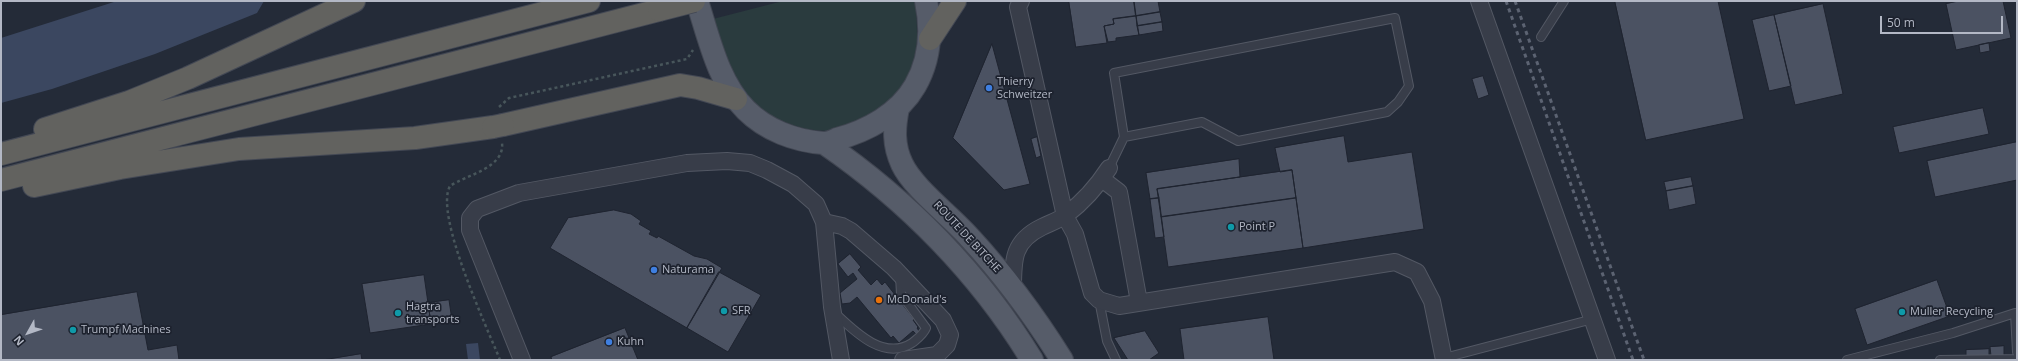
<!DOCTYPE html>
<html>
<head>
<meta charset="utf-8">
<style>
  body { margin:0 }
  #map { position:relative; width:2018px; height:361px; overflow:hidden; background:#242b38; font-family:"Open Sans",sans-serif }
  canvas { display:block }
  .frame { position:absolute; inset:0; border:2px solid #b3b8c5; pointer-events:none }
  .north { position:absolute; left:8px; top:313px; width:40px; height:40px; -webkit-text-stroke:3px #1d222e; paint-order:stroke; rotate:230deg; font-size:11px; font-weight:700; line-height:16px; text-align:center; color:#b3b8c5 }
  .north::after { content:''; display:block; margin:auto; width:14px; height:18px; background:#b3b8c5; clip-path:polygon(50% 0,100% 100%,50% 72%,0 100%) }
  .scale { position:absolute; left:1880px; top:16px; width:123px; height:18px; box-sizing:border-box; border:2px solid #b3b8c5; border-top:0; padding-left:5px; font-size:12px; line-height:14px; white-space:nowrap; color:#b3b8c5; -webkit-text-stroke:3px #1d222e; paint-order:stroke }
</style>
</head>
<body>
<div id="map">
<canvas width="2018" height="361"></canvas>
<div class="frame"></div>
<div class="north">N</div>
<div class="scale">50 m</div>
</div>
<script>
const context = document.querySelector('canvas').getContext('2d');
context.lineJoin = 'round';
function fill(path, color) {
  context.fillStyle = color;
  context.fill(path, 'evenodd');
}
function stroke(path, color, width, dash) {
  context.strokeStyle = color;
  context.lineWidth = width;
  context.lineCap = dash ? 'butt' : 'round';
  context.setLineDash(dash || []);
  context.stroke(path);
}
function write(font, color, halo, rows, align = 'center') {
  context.font = font + ' "Open Sans",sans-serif';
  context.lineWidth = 3.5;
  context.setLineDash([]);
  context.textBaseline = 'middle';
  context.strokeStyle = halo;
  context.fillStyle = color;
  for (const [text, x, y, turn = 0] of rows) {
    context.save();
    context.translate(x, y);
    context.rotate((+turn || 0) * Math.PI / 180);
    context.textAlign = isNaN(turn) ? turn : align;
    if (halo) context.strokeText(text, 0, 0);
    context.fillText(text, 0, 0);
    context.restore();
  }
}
fill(new Path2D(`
  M783,1H915C917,14 918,46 916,58C913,72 902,88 894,98C890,102 886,108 882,111C840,145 779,132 745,94C728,74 721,44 713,19Z`), '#2a3b3e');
fill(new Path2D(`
  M117,1H264L257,13L155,54L52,89L1,103V38Z
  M478,343L480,360H468L466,344Z`), '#3b4760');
const building = new Path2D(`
  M1069,1H1134L1136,16L1113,19L1114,24L1104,26L1107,43L1076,47Z
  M1134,1H1158L1160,12L1136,16Z
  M1615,1H1718L1744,119L1646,140Z
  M1959,1H2003L2011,38L1956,50L1946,4Z
  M1823,4L1843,94L1795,105L1774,15Z
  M1160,12L1162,22L1137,26L1136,16Z
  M1774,15L1791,86L1769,91L1752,20Z
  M1136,16L1139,35L1116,38V41L1108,42L1104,26L1114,24L1113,19Z
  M1162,22L1163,31L1139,35L1137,26Z
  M1989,43L1990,51L1980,53L1979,45Z
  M992,44L1030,184L1004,190L953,138Z
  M1483,76L1489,95L1478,99L1472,79Z
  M1021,78L1022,87L1018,88L1016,79Z
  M1983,108L1989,134L1899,153L1893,127Z
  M1344,136L1348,162L1412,152L1424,229L1303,248L1292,170L1280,172L1275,148Z
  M1037,137L1041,156L1036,158L1031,139Z
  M2017,142V180L1935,197L1927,161Z
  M1239,159L1240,177L1157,189L1159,198L1150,199L1146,173Z
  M1292,170L1296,198L1161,217L1157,189Z
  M1691,177L1693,186L1666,191L1664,182Z
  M1693,186L1696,204L1669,210L1666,191Z
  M1159,198L1164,237L1155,238L1150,199Z
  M1296,198L1303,248L1168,267L1161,217Z
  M614,210L631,214L641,221L639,224L651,231L649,234L657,238L658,236L694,256L707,259L722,268L687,328L550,248L568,218Z
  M850,254L861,267L858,270L871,285L877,279L882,285L885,282L914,319L913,320L918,327L917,328L919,331L916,334L913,331L899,343L893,336L891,338L857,297L850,303L842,304L840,293L857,279L853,273L848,277L838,264Z
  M719,272L761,295L728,352L687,328Z
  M424,275L431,324L370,333L362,284Z
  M1937,280L1950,316L1867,345L1855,309Z
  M137,292L148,350L177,345L179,360H1V315Z
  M449,300L452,320L431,324L428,303Z
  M1268,317L1274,360H1184L1180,329Z
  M625,328L638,360H552L551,357Z
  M1145,331L1159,353L1149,360H1128L1114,338Z
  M2004,346V356H1991L1990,347Z
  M1989,349V356L1966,357V350Z
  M361,354L362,360H323Z`);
fill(building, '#4b5262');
stroke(building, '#1f2430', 1);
const service = new Path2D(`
  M1541,37L1564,1
  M1109,168L1124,137L1114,73L1395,18L1409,86L1398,102L1387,112L1238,141L1202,122L1124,137
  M1099,300L1107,341L1116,360
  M836,314C855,332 884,361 912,343C918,338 923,335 926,328L901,294L900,276
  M1444,358L1593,319
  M1847,360L1953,333L2015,313L2017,352
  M1940,360L2017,359`);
const minor = new Path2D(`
  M1021,1L1018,7L1065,216L1075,234L1092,293L1099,300L1119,306L1395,262L1417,272L1432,301L1444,360
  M1479,1L1607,360
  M1102,179L1119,192L1139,302
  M824,222L842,226L851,231L894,268L943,320L950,335L947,345L937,355L903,360
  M1013,288C1013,259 1013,241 1042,227C1050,223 1059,220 1066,215C1083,202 1098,185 1109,168
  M522,360L470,230V218L477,209L519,193L687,163L727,161L750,163L767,170L793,184L816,204L824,222L832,307L841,360`);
const primary = new Path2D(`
  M697,1C709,38 718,82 746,110C766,130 795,141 823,143C827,143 833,141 837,139C867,131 899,114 915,86C930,60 932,30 926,1
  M898,108C894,128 893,145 902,164C913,188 952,217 970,238C1005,276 1035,317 1062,360
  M824,143C907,200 980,274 1032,360`);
const trunk = new Path2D(`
  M930,39L955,1
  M503,125L680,85L698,88L736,99
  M45,129L129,102L188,78L354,1
  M1,154L589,1
  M1,180L659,10
  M34,186L120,168L239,149L415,138L493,127`);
stroke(service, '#535864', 10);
stroke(minor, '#535864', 18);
stroke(primary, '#414652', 24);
stroke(trunk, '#434854', 24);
stroke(new Path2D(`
  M499,107L509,98L687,59L693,50
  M500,360C487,327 434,215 450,186C466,175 505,168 502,143`), '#48565b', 2.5, [3, 3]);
stroke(service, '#383d49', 8);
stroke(minor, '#383d49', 16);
stroke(primary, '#565c69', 22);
stroke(trunk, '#62625f', 22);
stroke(new Path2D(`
  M1506,1L1633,360
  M1515,1L1644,360`), '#5c6372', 3, [4, 4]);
const trunkBridge = new Path2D(`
  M659,10L694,1
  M493,127L503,125`);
stroke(trunkBridge, '#434854', 24, []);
stroke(trunkBridge, '#62625f', 22);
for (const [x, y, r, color] of [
  [989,88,4,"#3f7fe0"],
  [1231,227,4,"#0f9aa8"],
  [654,270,4,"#3f7fe0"],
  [879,300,4,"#e8710a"],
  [724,311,4,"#0f9aa8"],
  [1902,312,4,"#0f9aa8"],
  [398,313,4,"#0f9aa8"],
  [73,330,4,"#0f9aa8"],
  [609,342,4,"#3f7fe0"]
]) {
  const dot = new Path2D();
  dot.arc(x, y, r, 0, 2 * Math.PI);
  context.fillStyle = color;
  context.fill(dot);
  stroke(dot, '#1d222e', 1.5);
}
write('11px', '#b3b8c5', '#1d222e', [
  ["Thierry",997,82],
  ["Schweitzer",997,95],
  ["Point P",1239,227],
  ["Naturama",662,270],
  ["McDonald's",887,300],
  ["Hagtra",406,307],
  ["transports",406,320],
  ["SFR",732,311],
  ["Muller Recycling",1910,312],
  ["Trumpf Machines",81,330],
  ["Kuhn",617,342]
], 'left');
write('11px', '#b3b8c5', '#1d222e', [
  ["ROUTE DE BITCHE",967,237,47]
]);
</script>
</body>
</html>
